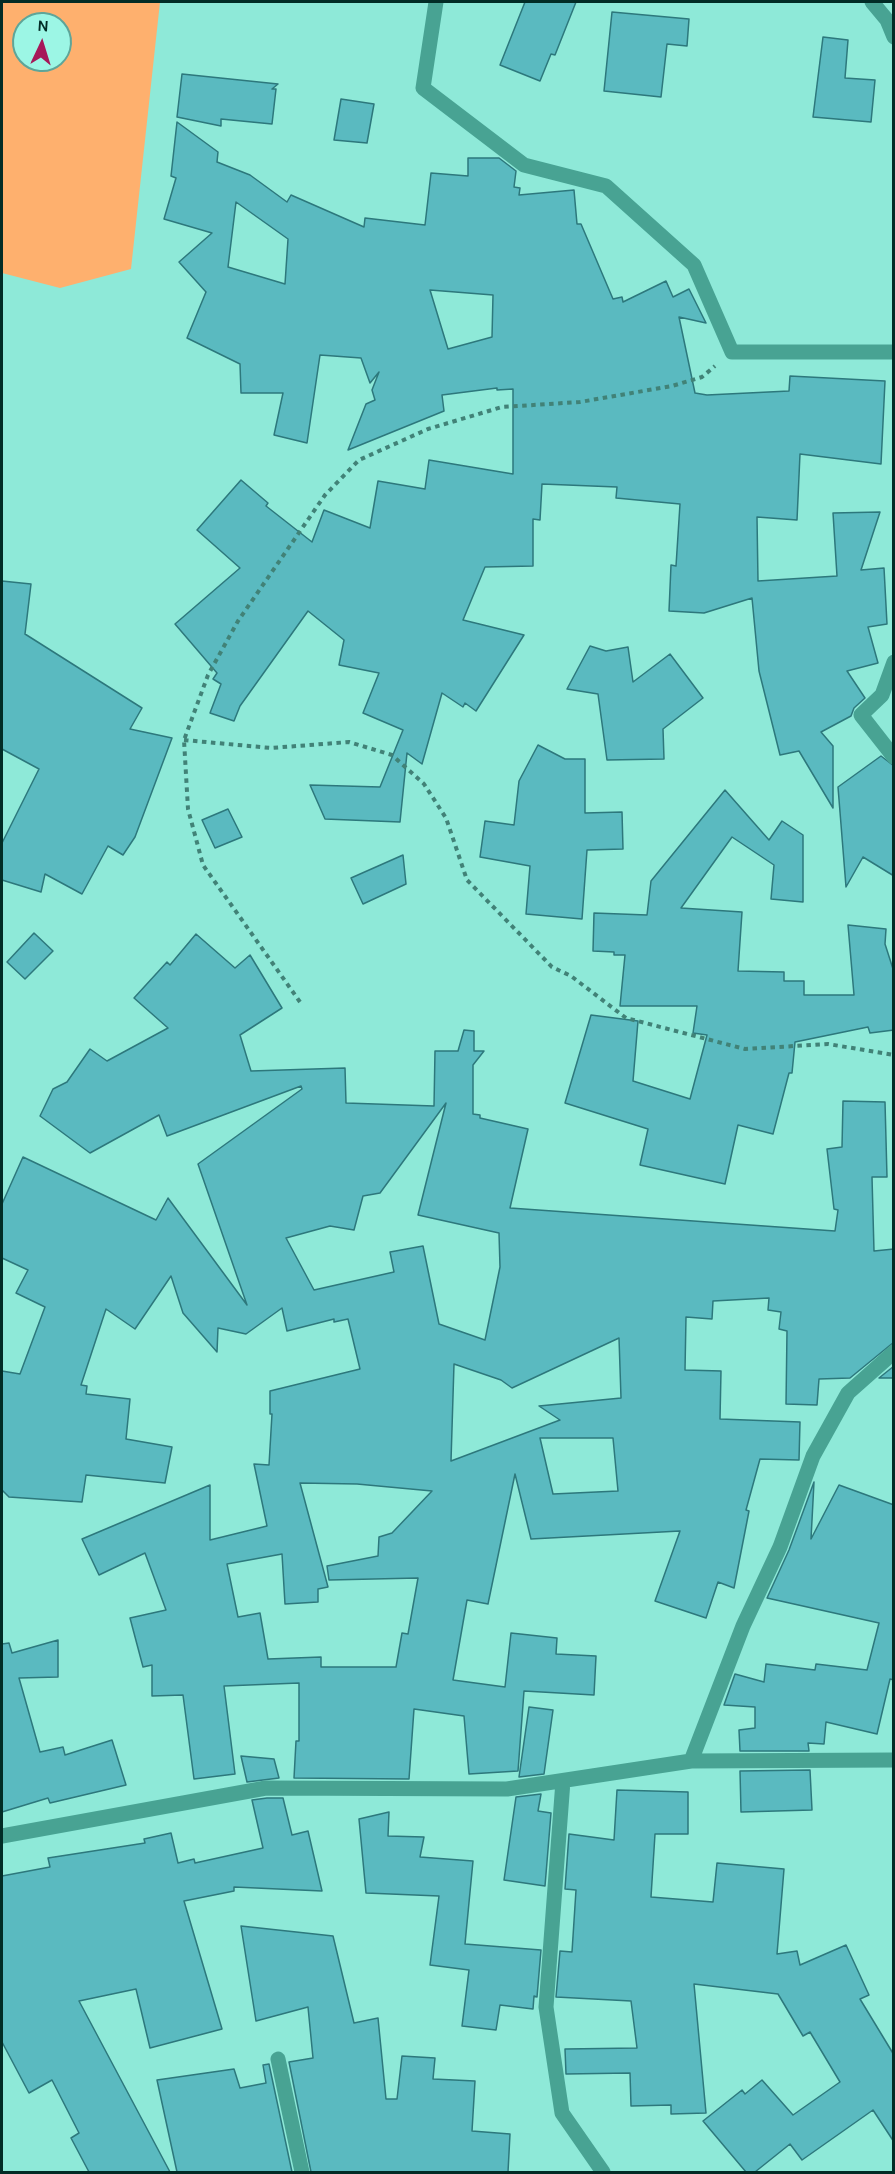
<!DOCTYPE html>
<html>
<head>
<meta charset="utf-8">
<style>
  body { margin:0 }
  #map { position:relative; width:895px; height:2174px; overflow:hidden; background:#8ee9d8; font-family:Karla,sans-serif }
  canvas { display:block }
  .frame { position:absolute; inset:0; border:3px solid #022c26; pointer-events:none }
  .north { position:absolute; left:12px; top:12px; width:60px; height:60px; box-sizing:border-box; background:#9cf6e5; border:2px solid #5ea599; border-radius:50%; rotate:4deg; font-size:16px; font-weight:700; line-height:24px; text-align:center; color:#022c26 }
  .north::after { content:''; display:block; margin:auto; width:21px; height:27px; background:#a61859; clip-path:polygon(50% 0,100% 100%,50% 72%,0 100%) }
</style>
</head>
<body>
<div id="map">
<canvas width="895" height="2174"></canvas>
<div class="frame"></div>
<div class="north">N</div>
</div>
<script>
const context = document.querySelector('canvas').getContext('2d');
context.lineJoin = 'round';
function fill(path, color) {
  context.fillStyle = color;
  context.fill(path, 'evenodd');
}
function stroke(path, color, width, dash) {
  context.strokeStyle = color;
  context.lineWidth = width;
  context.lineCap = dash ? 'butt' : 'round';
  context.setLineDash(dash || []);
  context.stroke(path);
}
fill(new Path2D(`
  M2,2H160L131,269L60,288L2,273ZM24,24H60V60H24Z`), '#feb06e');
const building = new Path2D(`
  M525,2H576L555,55L551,54L540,81L500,65Z
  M612,12L689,19L687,46L667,44L661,97L604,91Z
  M823,37L848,40L845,78L875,80L871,122L813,117Z
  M182,74L278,84L272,89H276L272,124L221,119V126L177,117Z
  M341,99L374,104L367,143L334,140Z
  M177,122L218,152L217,162L250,175L287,202L291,195L364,227L365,218L425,225L431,173L468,176V158H499L516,171L514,187L520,188L519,195L574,190L577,224H581L613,299L622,297L623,302L666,281L673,297L689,289L706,323L679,317L695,393L707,395L789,391L790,376L885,381L881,464L800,454L797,520L757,517L758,581L837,576L833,513L880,512L861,570L884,568L887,624L868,627L878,663L847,671L865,698L854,708L851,716L821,732L833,746V808L799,751L780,755L759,671L752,598L704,613L669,611L671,565L676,566L680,504L616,498L617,487L542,484L540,520L533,519V566L485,567L463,620L524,635L476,711L465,703L463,707L442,693L422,764L407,753L400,822L325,819L310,785L380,787L403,730L363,713L379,673L339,665L344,640L308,611L240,706L234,721L210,713L221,684L213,679L217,673L175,624L240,568L197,530L241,480L268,503L266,506L312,542L324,510L370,528L378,481L425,489L429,460L513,474V389L497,390V388L442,395L444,411L348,450L366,404L375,400L372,390L379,372L370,383L361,358L320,355L307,443L274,435L283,393H241L240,364L187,338L206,292L179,262L212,233L164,219L176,178L171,176ZM236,202L288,239L285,284L228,267ZM430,290L493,295L492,337L448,349Z
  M2,581L31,584L25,634L142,708L130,729L172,738L135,837L123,855L108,846L82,894L45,874L41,892L2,880V843L39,769L2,749Z
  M590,646L606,651L628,647L633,682L670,654L703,698L663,729L664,759L607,760L598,694L567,689Z
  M538,745L565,759H585V813L622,812L623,849L587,850L582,919L526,914L530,866L480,857L485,821L514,825L519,781Z
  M881,756L894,766V876L863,857L846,887L838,787Z
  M725,790L769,840L782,821L803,835V902L771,899L774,865L732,837L681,908L742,912L738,971L784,972V981H804V995H854L848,925L886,929L885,944L894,972V1030L870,1033L868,1027L795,1042L792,1073H789L773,1134L738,1125L725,1184L640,1165L648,1129L565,1103L591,1015L638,1021L633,1081L690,1099L707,1035L693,1033L697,1006H620L625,955H614V952L593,951L594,913L647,915L651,881Z
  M228,809L242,837L215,848L202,820Z
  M403,855L406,884L363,904L351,878Z
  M34,933L53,951L25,979L7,962Z
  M196,934L235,968L250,955L282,1008L240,1035L251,1071L345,1068L346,1103L434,1106L435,1051H458L464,1030L474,1031V1051H484L473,1065V1114L480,1115V1118L528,1129L510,1208L835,1231L838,1210L834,1209L827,1149L842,1147L843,1101L885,1102L887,1177H872L874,1251L894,1249V1342L850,1378L819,1379L817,1405L786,1404L787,1331L779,1329L781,1312L768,1310L769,1298L713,1301L712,1319L686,1317L685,1370L721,1371L720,1419L800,1422L799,1460L760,1459L746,1510L749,1511L734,1588L718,1582L706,1618L655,1601L680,1531L531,1539L515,1474L488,1604L467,1600L453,1680L505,1687L511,1633L557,1638L556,1654L596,1656L594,1695L524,1691L518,1771L469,1774L464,1716L414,1709L409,1779L294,1778L296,1741H299V1683L224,1686L235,1774L194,1779L183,1695L152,1696V1665L143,1667L130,1618L166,1610L145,1553L99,1575L82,1539L210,1485V1540L267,1526L254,1464L269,1465L272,1414H270V1391L360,1369L348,1319L334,1322V1319L287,1331L282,1308L246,1334L218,1328L217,1352L183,1313L171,1276L135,1329L106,1309L81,1385L87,1386L86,1394L130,1399L126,1439L172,1447L165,1483L86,1475L82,1502L9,1497L2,1490V1371L20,1374L45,1307L16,1293L28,1270L2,1258V1204L23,1157L156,1220L168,1198L247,1305L198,1164L302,1089L301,1086L167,1136L159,1115L90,1153L40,1116L53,1089L67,1082L90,1049L107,1061L168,1028L134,998L167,962L170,965ZM446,1103L418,1215L499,1233L500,1267L485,1340L439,1324L423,1246L390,1252L394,1272L314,1290L286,1238L330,1226L354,1230L363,1196L380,1193ZM619,1338L621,1398L539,1406L560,1420L451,1461L454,1364L501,1380L512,1388ZM540,1438H613L618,1491L553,1494ZM300,1483L357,1484L432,1491L392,1533L379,1537L378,1556L327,1566L329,1580L418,1578L408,1634L402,1633L396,1667H321V1657L268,1659L260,1613L238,1617L227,1564L282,1554L285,1604L318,1602V1589L328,1587Z
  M894,1366V1378H879Z
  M814,1482L811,1539L839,1485L894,1505V1680L890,1679L877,1734L826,1722L824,1744L808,1743L809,1751H740L739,1730L755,1728V1707L724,1705L735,1674L764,1682L766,1664L815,1670L816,1664L867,1670L879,1623L767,1598L789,1550Z
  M58,1640V1677L19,1678L40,1752L63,1747L65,1755L112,1740L126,1785L50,1803L48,1798L2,1812V1644L9,1643L12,1653Z
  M529,1707L553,1710L544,1774L519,1777Z
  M241,1756L274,1759L279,1778L247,1782Z
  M810,1770L812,1810L741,1812L740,1771Z
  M617,1790L688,1792V1834H655L651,1897L713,1902L717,1863L784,1869L777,1954L797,1951L800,1965L846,1945L869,1995L860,1999L894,2055V2142L873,2110L802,2160L790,2144L755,2172H746L703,2121L742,2090L745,2094L762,2080L793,2115L840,2082L810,2032L803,2036L778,1994L694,1984L706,2113L671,2114V2105L631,2106L630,2073L566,2074L565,2049L637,2048L631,2001L556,1997L560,1951L572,1952L576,1890L565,1889L569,1834L614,1840Z
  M541,1794L538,1811L551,1813L545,1886L504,1880L516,1797Z
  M267,1798H283L292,1835L308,1831L322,1891L234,1887V1891L184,1901L222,2029L150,2048L136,1989L79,2001L170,2172H89L71,2138L79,2133L52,2080L29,2093L2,2042V1876L50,1867L48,1858L145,1843L144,1839L171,1833L178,1863L194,1859L195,1863L263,1848L252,1800Z
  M389,1812L388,1836L424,1837L420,1857L473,1861L465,1944L541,1950L537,1997L534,1996L533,2009L500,2005L496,2030L462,2026L469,1970L430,1965L439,1896L366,1893L359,1819Z
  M241,1926L333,1936L354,2023L378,2018L386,2099H397L402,2056L435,2058L433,2079L475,2081L472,2131L510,2134L508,2172H311L289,2062L313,2058L308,2007L256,2021Z
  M269,2064L292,2172H177L157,2080L234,2069L240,2088L266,2083L263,2065Z`);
fill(building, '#5abac0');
stroke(building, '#2d787c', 1.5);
stroke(new Path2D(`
  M184,740L271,748L349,742L392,755L424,784L446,818L467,880L552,967L571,976L626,1018L745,1049L828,1044L894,1055
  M300,1002L203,865L188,809L184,740L208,675L238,621L325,495L359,460L428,429L502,407L580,402L672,386L702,377L715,366`), '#418277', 4, [4.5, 4.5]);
stroke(new Path2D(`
  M436,2L423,88L524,165L606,186L694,265L732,352H894
  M872,2L887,20L894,37
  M894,662L882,695L861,715L894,757
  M691,1761L743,1626L780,1547L813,1456L848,1393L894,1352
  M563,1781L546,2007L562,2113L603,2172
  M2,1836L266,1788L507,1789L691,1761L894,1760
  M278,2059L302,2172`), '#48a393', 15);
</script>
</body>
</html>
